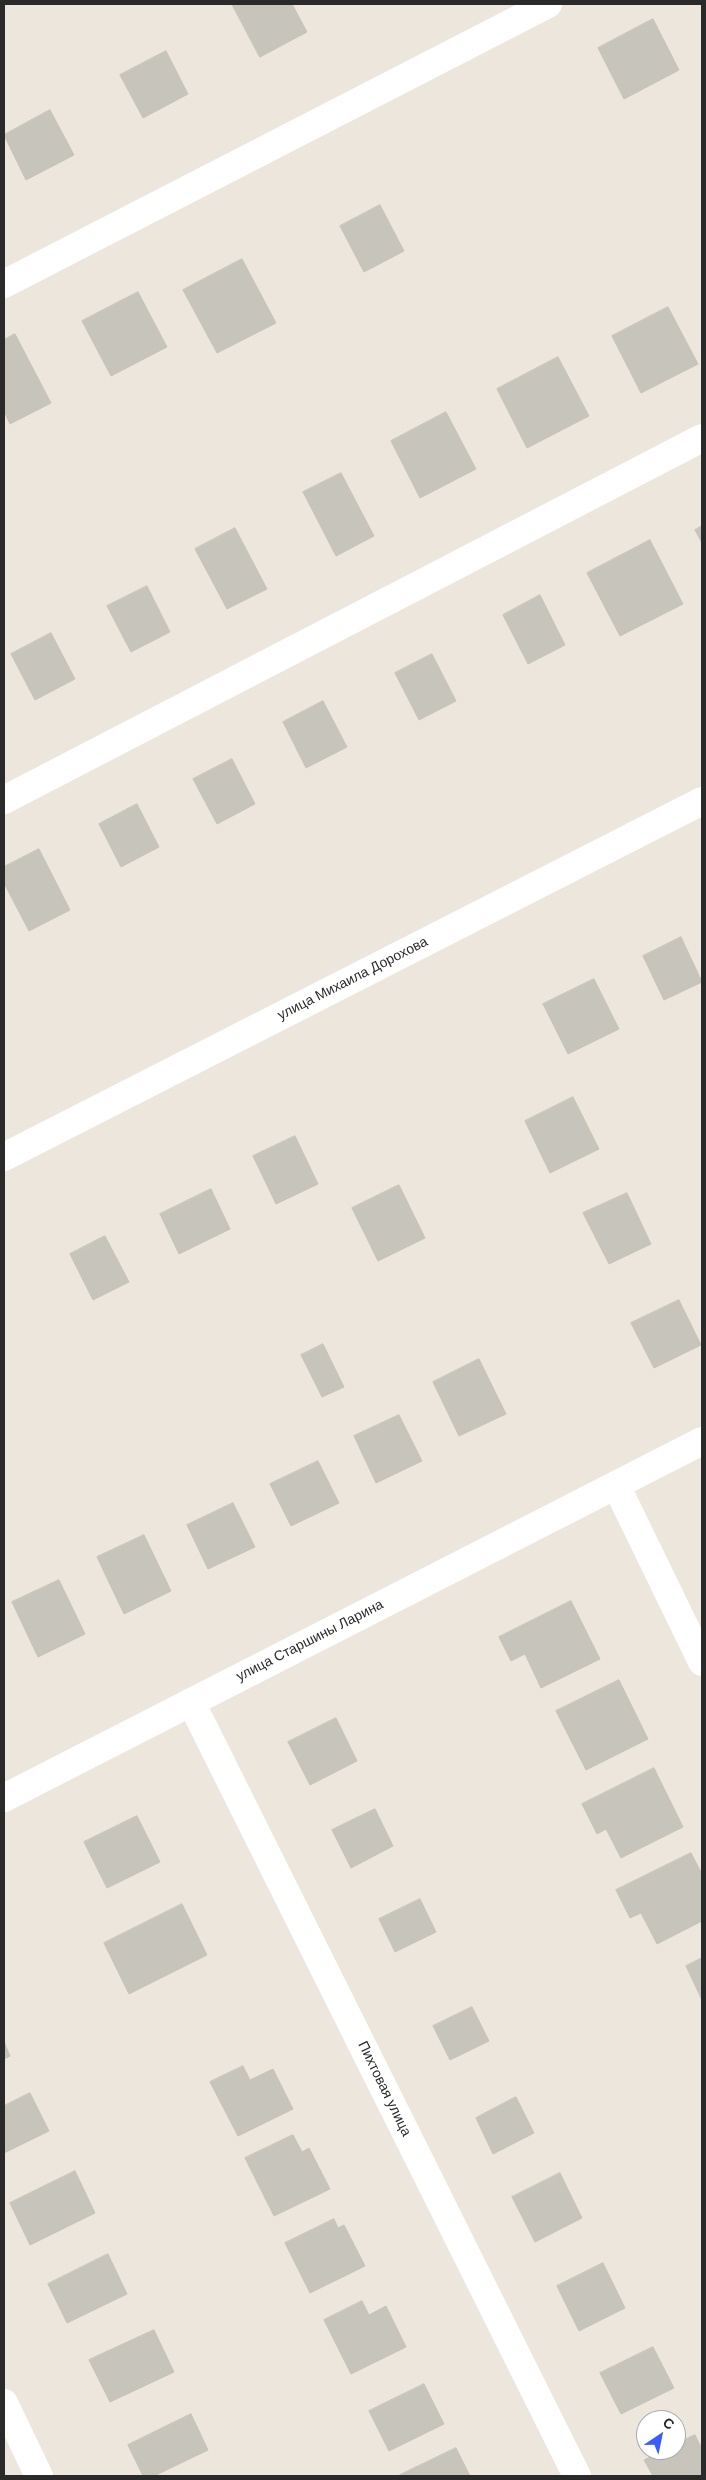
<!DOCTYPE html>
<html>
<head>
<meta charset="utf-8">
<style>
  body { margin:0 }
  #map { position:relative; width:706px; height:2480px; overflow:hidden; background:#ece6dc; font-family:"DM Sans",sans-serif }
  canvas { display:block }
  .frame { position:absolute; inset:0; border:5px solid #2a2a2a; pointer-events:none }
  .north { position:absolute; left:636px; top:2410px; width:50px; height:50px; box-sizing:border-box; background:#fff; border:1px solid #aaa; border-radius:50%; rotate:34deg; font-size:14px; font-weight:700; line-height:20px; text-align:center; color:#2a2a2a }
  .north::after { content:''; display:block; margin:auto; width:18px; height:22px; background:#3b5cfb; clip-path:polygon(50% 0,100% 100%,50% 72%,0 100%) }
</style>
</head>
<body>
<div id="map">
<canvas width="706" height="2480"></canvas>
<div class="frame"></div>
<div class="north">С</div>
</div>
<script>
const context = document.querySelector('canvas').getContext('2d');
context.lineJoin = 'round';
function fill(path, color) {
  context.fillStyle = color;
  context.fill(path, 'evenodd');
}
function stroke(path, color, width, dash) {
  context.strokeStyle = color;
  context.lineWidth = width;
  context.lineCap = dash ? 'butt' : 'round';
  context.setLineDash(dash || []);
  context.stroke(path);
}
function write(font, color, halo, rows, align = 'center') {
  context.font = font + ' "DM Sans",sans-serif';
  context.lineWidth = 5;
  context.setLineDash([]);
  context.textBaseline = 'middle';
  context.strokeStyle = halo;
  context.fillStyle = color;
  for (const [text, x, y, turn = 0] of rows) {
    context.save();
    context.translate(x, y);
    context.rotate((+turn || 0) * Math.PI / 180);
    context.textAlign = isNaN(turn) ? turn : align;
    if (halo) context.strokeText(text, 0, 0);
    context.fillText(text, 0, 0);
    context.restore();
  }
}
const building = new Path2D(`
  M232,4H292L307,32L260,57Z
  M653,19L679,70L624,99L598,48Z
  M166,51L188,94L143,118L120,75Z
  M50,110L74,155L26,180L4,135Z
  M380,205L404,251L364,272L340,226Z
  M242,259L276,323L217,353L183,290Z
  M138,292L167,347L111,376L82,321Z
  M668,307L698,364L641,393L612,336Z
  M15,334L51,403L10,424L4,411V340Z
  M558,357L589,416L527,448L497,389Z
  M446,412L476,469L420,498L391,441Z
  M341,473L374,536L336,556L303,492Z
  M702,526V543L695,530Z
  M235,528L267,589L227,609L195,549Z
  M650,540L683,604L620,636L587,573Z
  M147,586L170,632L131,652L107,606Z
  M540,595L565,645L528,664L503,615Z
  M51,633L75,679L35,700L11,654Z
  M432,654L456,701L419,720L395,673Z
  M323,701L347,747L306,768L283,722Z
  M232,759L255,804L217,824L193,779Z
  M137,804L159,847L121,867L99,824Z
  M39,849L70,910L29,931L4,883V867Z
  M681,937L702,982L664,1000L643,956Z
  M594,979L619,1029L568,1054L543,1004Z
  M573,1097L599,1149L550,1173L525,1121Z
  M295,1136L318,1184L276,1204L253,1156Z
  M399,1185L425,1238L378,1261L352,1208Z
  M211,1189L230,1229L179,1254L160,1214Z
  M627,1193L651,1244L609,1264L583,1213Z
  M105,1236L129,1282L93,1300L70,1254Z
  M679,1300L701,1345L654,1368L631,1323Z
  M323,1344L344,1387L322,1397L301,1355Z
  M479,1359L506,1414L459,1436L433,1382Z
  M399,1415L422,1461L376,1483L354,1436Z
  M318,1461L339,1503L291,1526L270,1484Z
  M233,1503L255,1547L208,1569L187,1525Z
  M144,1535L171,1591L124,1614L97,1557Z
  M59,1580L85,1634L38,1657L12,1602Z
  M571,1601L600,1659L541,1688L525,1654L511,1661L499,1637Z
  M619,1680L648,1739L586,1770L556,1711Z
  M336,1718L357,1761L310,1785L288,1742Z
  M654,1768L683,1827L621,1858L606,1829L597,1834L582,1804Z
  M375,1809L393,1846L351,1868L332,1830Z
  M137,1816L160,1862L107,1888L84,1842Z
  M691,1853L702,1874V1921L657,1944L641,1913L630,1918L616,1890Z
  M420,1899L436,1932L395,1952L379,1919Z
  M182,1904L207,1955L129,1994L104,1943Z
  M702,1958V2000L686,1966Z
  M472,2007L489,2041L450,2060L433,2026Z
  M4,2042L10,2056L4,2059Z
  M243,2066L250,2080L273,2069L293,2109L238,2136L210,2082Z
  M30,2093L49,2131L4,2153V2106Z
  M516,2097L534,2133L493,2154L476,2118Z
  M293,2135L302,2152L309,2148L330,2189L274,2216L245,2158Z
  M75,2171L95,2213L30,2245L10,2203Z
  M560,2173L582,2218L535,2242L512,2197Z
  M334,2219L338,2228L344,2225L365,2266L310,2293L285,2243Z
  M108,2254L127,2294L67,2323L48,2284Z
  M603,2263L625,2308L579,2331L557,2286Z
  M362,2301L369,2315L386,2306L406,2347L351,2374L324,2320Z
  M154,2330L174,2372L110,2402L89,2360Z
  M653,2347L674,2388L621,2414L600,2373Z
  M424,2384L444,2424L389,2451L369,2411Z
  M191,2414L208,2450L154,2476H143L128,2445Z
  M695,2435L702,2449V2476H653L644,2460L665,2450H676V2444Z
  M456,2448L470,2476H401L400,2475Z`);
fill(building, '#c7c4bb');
stroke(building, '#c8c2b6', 1);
stroke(new Path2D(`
  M4,284L548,4
  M4,800L702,438
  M4,1157L702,801
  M616,1485L702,1662
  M191,1702L577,2476
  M4,1798L702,1441
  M4,2403L39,2476`), '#fff', 28);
write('14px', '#2a2a2a', '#fff', [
  ["улица Михаила Дорохова",353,979,-27],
  ["улица Старшины Ларина",310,1641,-27],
  ["Пихтовая улица",384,2089,64]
]);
</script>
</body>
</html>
